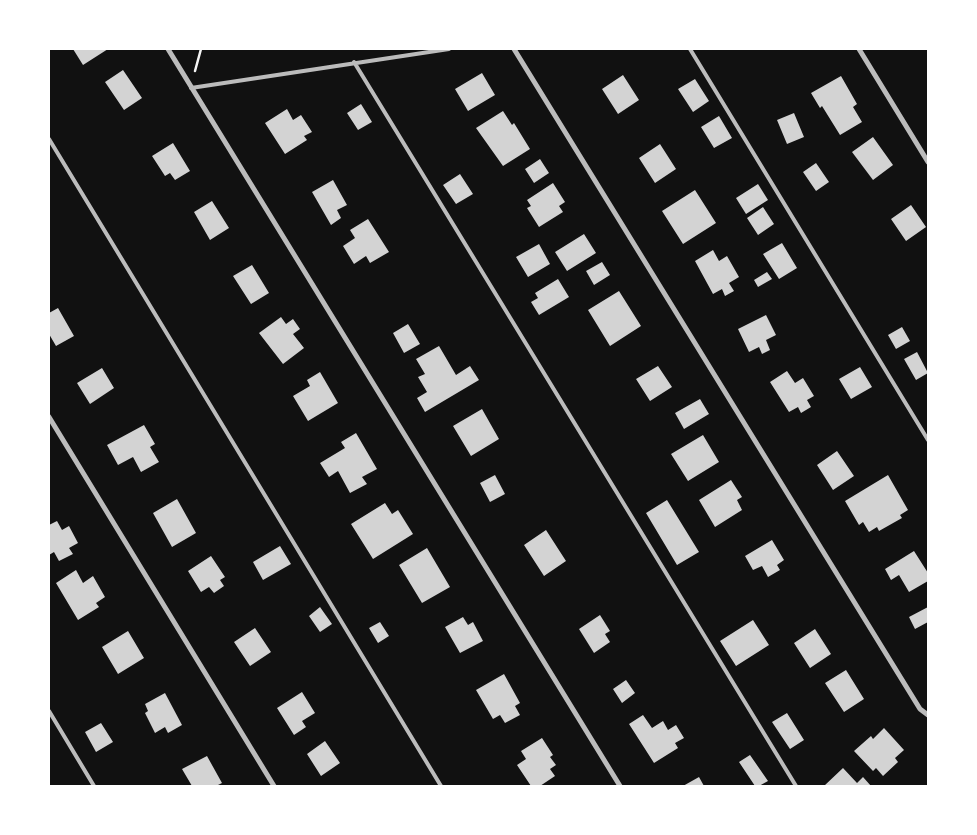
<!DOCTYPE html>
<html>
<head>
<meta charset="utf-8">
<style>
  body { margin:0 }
  #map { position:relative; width:977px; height:835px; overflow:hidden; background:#111; font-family:Helvetica,sans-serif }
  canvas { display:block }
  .frame { position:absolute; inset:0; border:50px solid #fff; pointer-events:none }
</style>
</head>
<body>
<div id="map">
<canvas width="977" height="835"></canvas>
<div class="frame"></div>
</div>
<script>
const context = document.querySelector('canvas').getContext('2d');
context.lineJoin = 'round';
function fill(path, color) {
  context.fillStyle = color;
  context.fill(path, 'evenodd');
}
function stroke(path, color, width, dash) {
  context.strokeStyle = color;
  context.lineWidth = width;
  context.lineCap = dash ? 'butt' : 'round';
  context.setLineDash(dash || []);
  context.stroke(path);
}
fill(new Path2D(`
  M73,49H108L83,65Z
  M123,70L142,98L124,110L105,82Z
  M482,73L495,95L468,111L455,89Z
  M623,75L639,100L618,114L602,89Z
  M841,76L857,104L853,107L862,122L840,135L822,106L820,108L811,93Z
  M695,79L709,101L693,112L678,89Z
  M361,104L372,122L358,130L347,113Z
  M287,109L293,120L301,115L312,132L304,136L307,140L285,154L265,123Z
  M503,111L512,125L514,123L530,149L503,166L476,128Z
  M794,113L804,137L787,144L777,120Z
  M719,116L732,138L714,148L701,127Z
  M873,137L893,165L873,180L852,152Z
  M173,143L190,171L175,180L170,173L165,176L152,156Z
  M660,144L676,169L655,183L639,158Z
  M540,159L549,173L534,183L525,169Z
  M816,163L829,182L816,191L803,172Z
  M460,174L473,194L456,204L443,185Z
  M333,180L347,205L337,210L341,218L331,225L312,192Z
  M553,183L565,202L559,206L563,212L539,227L527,208L531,206L527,200Z
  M758,184L768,200L746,214L736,198Z
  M695,190L716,223L683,244L662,211Z
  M212,201L229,228L210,240L194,212Z
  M911,205L926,227L906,241L891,219Z
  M763,207L774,224L758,235L747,218Z
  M368,219L389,252L370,263L366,256L354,264L343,246L355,238L350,230Z
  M584,234L596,253L567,271L555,252Z
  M782,243L797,268L779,279L763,254Z
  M539,244L550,264L528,277L516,257Z
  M713,250L719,261L727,256L739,277L729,283L734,291L725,296L722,289L713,294L695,261Z
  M602,262L610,275L594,285L586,271Z
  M252,265L269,293L251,304L233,276Z
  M767,272L772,279L758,287L754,280Z
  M558,279L569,297L539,315L531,302L538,298L535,293Z
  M619,291L641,326L610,346L588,310Z
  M58,308L74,336L56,346L49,334V313Z
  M766,315L776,335L766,340L770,350L762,354L759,347L749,352L738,329Z
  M281,317L286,324L293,319L300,329L293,334L304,348L283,364L259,333Z
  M408,324L420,344L404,353L393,333Z
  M902,327L910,341L896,349L888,335Z
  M439,346L456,375L470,366L479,380L425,412L417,398L427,392L418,377L425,374L416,359Z
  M917,352L928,373L916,380L904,359Z
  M658,366L672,387L650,401L636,379Z
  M860,367L872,387L851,399L839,379Z
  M102,368L114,388L90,404L77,383Z
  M787,371L795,383L803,378L814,396L807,400L811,407L801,413L798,407L789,412L770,382Z
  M320,372L338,403L308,421L293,396L310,386L307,380Z
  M700,399L709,414L684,429L675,413Z
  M482,409L499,439L471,456L453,426Z
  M144,425L155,444L150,447L159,462L141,472L133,457L118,465L107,445Z
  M356,433L377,469L362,477L367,484L350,493L338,471L329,477L320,463L345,448L341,442Z
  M703,435L719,462L688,481L671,454Z
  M837,451L854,476L833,490L817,465Z
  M495,475L505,494L490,502L480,483Z
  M888,475L908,510L900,515L902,518L879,531L877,527L869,532L863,522L859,525L845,501Z
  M731,480L742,497L737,500L742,510L715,527L699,500Z
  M177,499L196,533L172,547L153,513Z
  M667,500L699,552L677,565L646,513Z
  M385,503L392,514L398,510L413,534L373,559L351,524Z
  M57,521L62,530L69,526L78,543L69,548L73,554L59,561L54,552L49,555V525Z
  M546,530L566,561L544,576L524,545Z
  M772,540L784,560L777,565L780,570L768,577L762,566L753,570L745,556Z
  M280,546L291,564L263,580L253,562Z
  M427,548L450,587L422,603L399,565Z
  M914,551L928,573V581L909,592L899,575L891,580L885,569Z
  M211,556L225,577L220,580L224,586L214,593L209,587L201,592L188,571Z
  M76,570L83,583L93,576L105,597L96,603L99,607L78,620L56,583Z
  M320,607L332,624L320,632L309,616Z
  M928,607V622L915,629L909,617Z
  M600,615L610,631L605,634L610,642L594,653L579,629Z
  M463,617L468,625L473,622L483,641L460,653L445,627Z
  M753,620L769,645L736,666L720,641Z
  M380,622L389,636L378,643L369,628Z
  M255,628L271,652L250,666L234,642Z
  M815,629L831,654L810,668L794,643Z
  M128,631L144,658L118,674L102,647Z
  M846,670L864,699L844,712L825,683Z
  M504,674L520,703L515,706L520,715L505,723L500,715L493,719L476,690Z
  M626,680L635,693L622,703L613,689Z
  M302,692L315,713L302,721L306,727L294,735L277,708Z
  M165,693L182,725L168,733L165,727L155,733L145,713L148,711L145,704Z
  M787,713L804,740L790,749L772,722Z
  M643,715L652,728L663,721L668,730L676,725L684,738L675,743L678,748L654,763L629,724Z
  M101,723L113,742L96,752L85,732Z
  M884,728L904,750L895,758L898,762L883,776L876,768L873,771L854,751L871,736L873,739Z
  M542,738L553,755L550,757L556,765L550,769L555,776L540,786H531L517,765L526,759L521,751Z
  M325,741L340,763L321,776L307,754Z
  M750,755L768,781L759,786H755L739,762Z
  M207,756L222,783L216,786H192L182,769Z
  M843,768L857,783L863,777L871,786H824Z
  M699,777L704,786H683Z`), '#d3d3d3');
stroke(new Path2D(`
  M195,71L201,49`), '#f5f5f5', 2.5);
stroke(new Path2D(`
  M690,49L928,440
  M354,62L796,786
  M191,88L449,49
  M49,139L441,786
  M49,711L94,786`), '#bcbcbc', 4);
stroke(new Path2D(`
  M168,49L620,786
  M514,49L920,709L928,715
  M859,49L928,162
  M49,417L274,786`), '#bcbcbc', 5);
</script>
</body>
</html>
